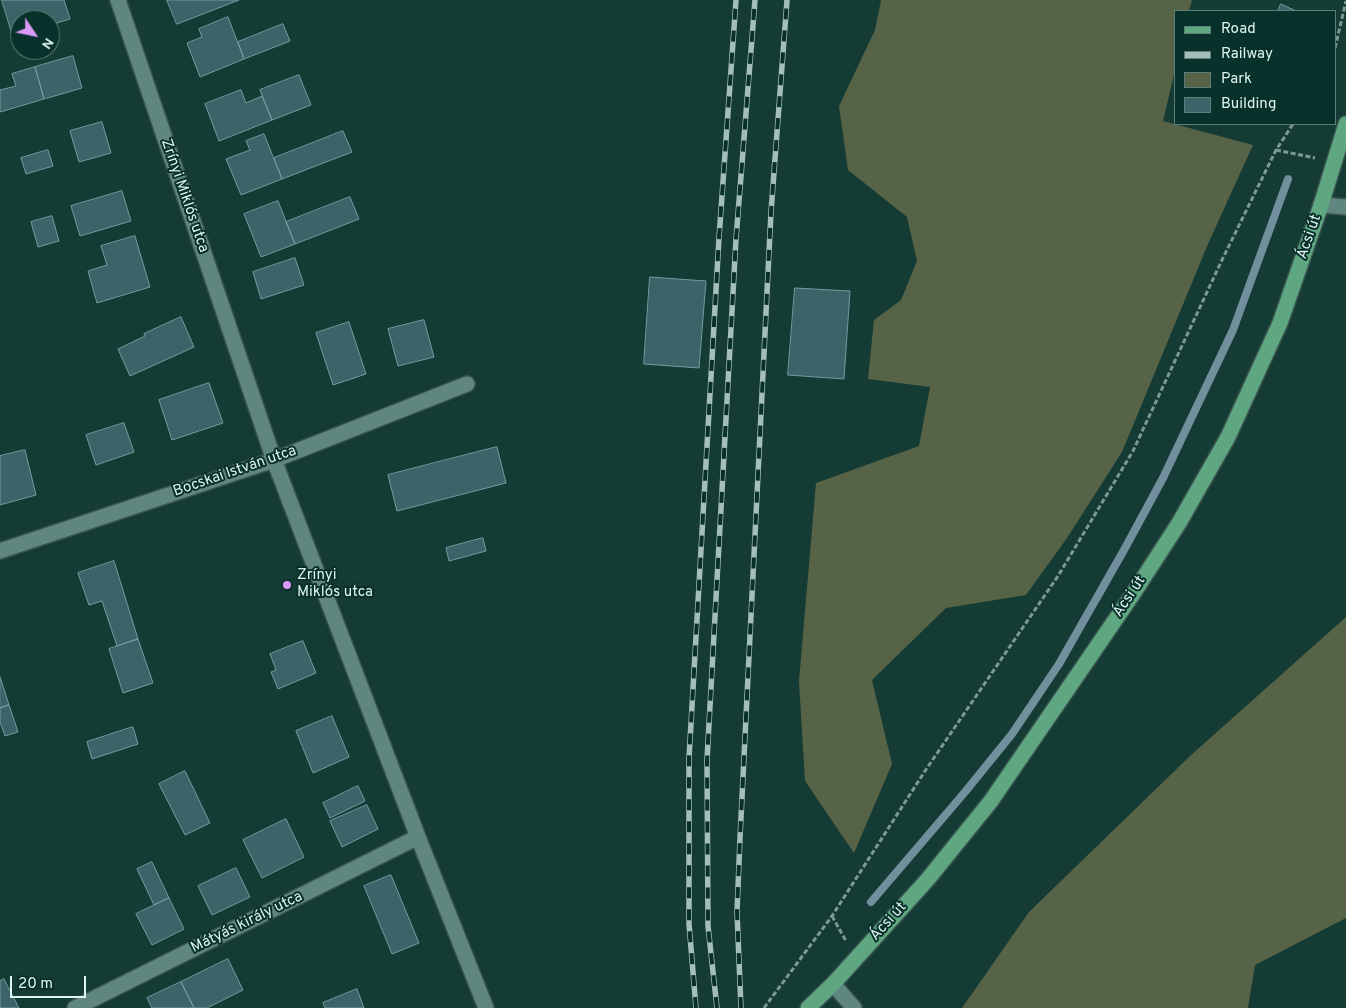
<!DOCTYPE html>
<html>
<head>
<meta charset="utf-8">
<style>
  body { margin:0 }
  #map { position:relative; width:1346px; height:1008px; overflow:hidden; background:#153b35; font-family:Overpass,sans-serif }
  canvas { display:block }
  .legend { position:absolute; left:1174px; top:10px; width:162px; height:115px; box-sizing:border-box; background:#08312b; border:1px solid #5e7f79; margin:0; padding:6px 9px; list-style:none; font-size:15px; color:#dff4ef }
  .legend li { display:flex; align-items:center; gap:10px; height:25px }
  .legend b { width:25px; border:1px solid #5e7f79 }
  .north { position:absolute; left:10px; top:10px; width:50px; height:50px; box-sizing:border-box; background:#08312b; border:1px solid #5e7f79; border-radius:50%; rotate:124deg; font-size:14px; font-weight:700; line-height:20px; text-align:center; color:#dff4ef }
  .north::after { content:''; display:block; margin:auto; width:18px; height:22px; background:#d99af7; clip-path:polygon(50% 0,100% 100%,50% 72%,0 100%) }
  .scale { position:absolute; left:10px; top:976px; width:76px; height:22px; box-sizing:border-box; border:2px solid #dff4ef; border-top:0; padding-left:6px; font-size:15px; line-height:18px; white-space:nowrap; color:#dff4ef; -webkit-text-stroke:4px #08312b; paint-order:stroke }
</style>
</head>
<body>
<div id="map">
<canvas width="1346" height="1008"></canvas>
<ul class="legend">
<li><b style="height:6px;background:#5ea780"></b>Road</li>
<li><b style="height:6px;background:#a4beb9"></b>Railway</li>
<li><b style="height:14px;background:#566346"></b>Park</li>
<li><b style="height:14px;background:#3c6368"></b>Building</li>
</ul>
<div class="north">N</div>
<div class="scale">20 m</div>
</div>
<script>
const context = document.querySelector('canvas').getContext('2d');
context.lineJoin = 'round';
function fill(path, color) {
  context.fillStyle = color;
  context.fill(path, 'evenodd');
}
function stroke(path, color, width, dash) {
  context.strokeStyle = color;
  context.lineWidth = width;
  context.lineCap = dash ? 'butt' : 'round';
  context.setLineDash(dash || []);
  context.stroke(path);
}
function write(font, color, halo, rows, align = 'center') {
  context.font = font + ' Overpass,sans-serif';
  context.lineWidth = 4;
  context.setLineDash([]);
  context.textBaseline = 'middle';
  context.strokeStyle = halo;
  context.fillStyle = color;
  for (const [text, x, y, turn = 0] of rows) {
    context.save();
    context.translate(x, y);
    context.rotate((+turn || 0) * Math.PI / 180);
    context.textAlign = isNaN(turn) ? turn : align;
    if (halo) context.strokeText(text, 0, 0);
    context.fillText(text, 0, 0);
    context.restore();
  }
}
fill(new Path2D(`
  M881,0H1192L1189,11H1175V70L1163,121L1253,145L1208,244L1122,452L1067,538L1026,595L946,608L872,680L892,764L854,853L805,781L799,681L816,483L919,446L930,387L868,379L874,320L901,300L917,261L907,217L848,170L839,106L875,30Z
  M1346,617V918L1255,965L1248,1008H962L1029,912L1190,756Z`), '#566346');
stroke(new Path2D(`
  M871,902L965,792L1012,734L1059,664L1124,550L1163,478L1233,330L1288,179`), '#718f9c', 8);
const building = new Path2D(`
  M2,0H64L70,19L50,25V20H20V34L13,36Z
  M167,0H239L177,24Z
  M1281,4L1296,11H1278Z
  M228,17L244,59L200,77L187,43L202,37L199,29Z
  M283,24L290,41L244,59L238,42Z
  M73,56L82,88L44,99L35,67Z
  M35,67L44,99L0,112V90L16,86L12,74Z
  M299,75L311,105L272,120L260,90Z
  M241,90L246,103L262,96L272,120L219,141L205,104Z
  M102,122L111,153L79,162L70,131Z
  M343,131L352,152L282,179L274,158Z
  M264,134L282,179L241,195L226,159L250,150L246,141Z
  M48,150L53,166L26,174L21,158Z
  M122,191L131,221L80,236L71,206Z
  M350,197L359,219L295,244L286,222Z
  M278,201L295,244L261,257L244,214Z
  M52,216L59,241L38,247L31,222Z
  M135,236L150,287L97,303L88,271L107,265L101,246Z
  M295,258L304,285L261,299L253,272Z
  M650,277L706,281L699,368L644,364Z
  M795,288L850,291L844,379L788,375Z
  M181,317L194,347L130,376L118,349L145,336L144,334Z
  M424,320L434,357L398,366L388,329Z
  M349,322L366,374L333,385L316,333Z
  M209,383L223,423L172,440L159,400Z
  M124,423L134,452L96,465L86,435Z
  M497,447L506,483L397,511L388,475Z
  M25,450L36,495L0,505V456Z
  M483,538L486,551L449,561L446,548Z
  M114,561L138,639L117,646L102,601L89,605L78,573Z
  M138,639L153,683L123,693L109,649Z
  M303,641L316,673L278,689L271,672L276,670L270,654Z
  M0,677L9,705L0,708Z
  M9,705L18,732L5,736L0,722V708Z
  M332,716L349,757L313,773L296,731Z
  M133,727L138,744L92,759L87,742Z
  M185,771L210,823L185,835L159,784Z
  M358,786L365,801L330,818L323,803Z
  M367,805L378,829L342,847L330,821Z
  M286,819L304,857L262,878L243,840Z
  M152,862L169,898L154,905L137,869Z
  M236,868L250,897L212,915L198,886Z
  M391,875L419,943L392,954L364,886Z
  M169,898L184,929L152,945L136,914Z
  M228,959L243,990L207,1008H194L181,982Z
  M4,979L19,1008H0V981Z
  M181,982L194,1008H152L147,998Z
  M357,989L364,1008H325L323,1003Z`);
fill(building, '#3c6368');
stroke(building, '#739ba1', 1);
const minor = new Path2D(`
  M118,0L274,460L418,837L486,1008
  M1321,205L1346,207
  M0,551L274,460L467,384
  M833,984L854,1008
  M75,1008L418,837`);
const major = new Path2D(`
  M808,1008L833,984L928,879L991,801L1133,594L1179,523L1228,437L1280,323L1321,205L1346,124`);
stroke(minor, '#39544f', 18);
stroke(major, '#39544f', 18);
stroke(new Path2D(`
  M1335,48L1346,1
  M1276,150L1315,158
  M832,916L846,941
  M764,1008L832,916L925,771L1058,576L1133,451L1221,262L1276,150L1293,124`), '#7c9a94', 3, [5, 2.5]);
stroke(minor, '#60877f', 15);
stroke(major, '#5ea780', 15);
const rail = new Path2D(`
  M696,1008L689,924V758L719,238L736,0
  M717,1008L708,926L707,760L736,239L755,0
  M741,1008L737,912L740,838L771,212L787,0`);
stroke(rail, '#a4beb9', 5.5);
stroke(rail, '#08312b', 4, [11]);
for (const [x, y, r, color] of [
  [287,585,5,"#d99af7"]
]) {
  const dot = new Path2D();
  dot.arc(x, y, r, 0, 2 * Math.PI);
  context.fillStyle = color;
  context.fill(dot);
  stroke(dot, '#08312b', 2);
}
write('15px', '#dff4ef', '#08312b', [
  ["Zrínyi Miklós utca",184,196,71],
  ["Ácsi út",1310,237,-71],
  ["Bocskai István utca",235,472,-19],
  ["Ácsi út",1130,597,-56],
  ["Ácsi út",889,922,-48],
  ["Mátyás király utca",247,923,-26]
]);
write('15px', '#dff4ef', '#08312b', [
  ["Zrínyi",297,576],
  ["Miklós utca",297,593]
], 'left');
</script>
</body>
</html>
